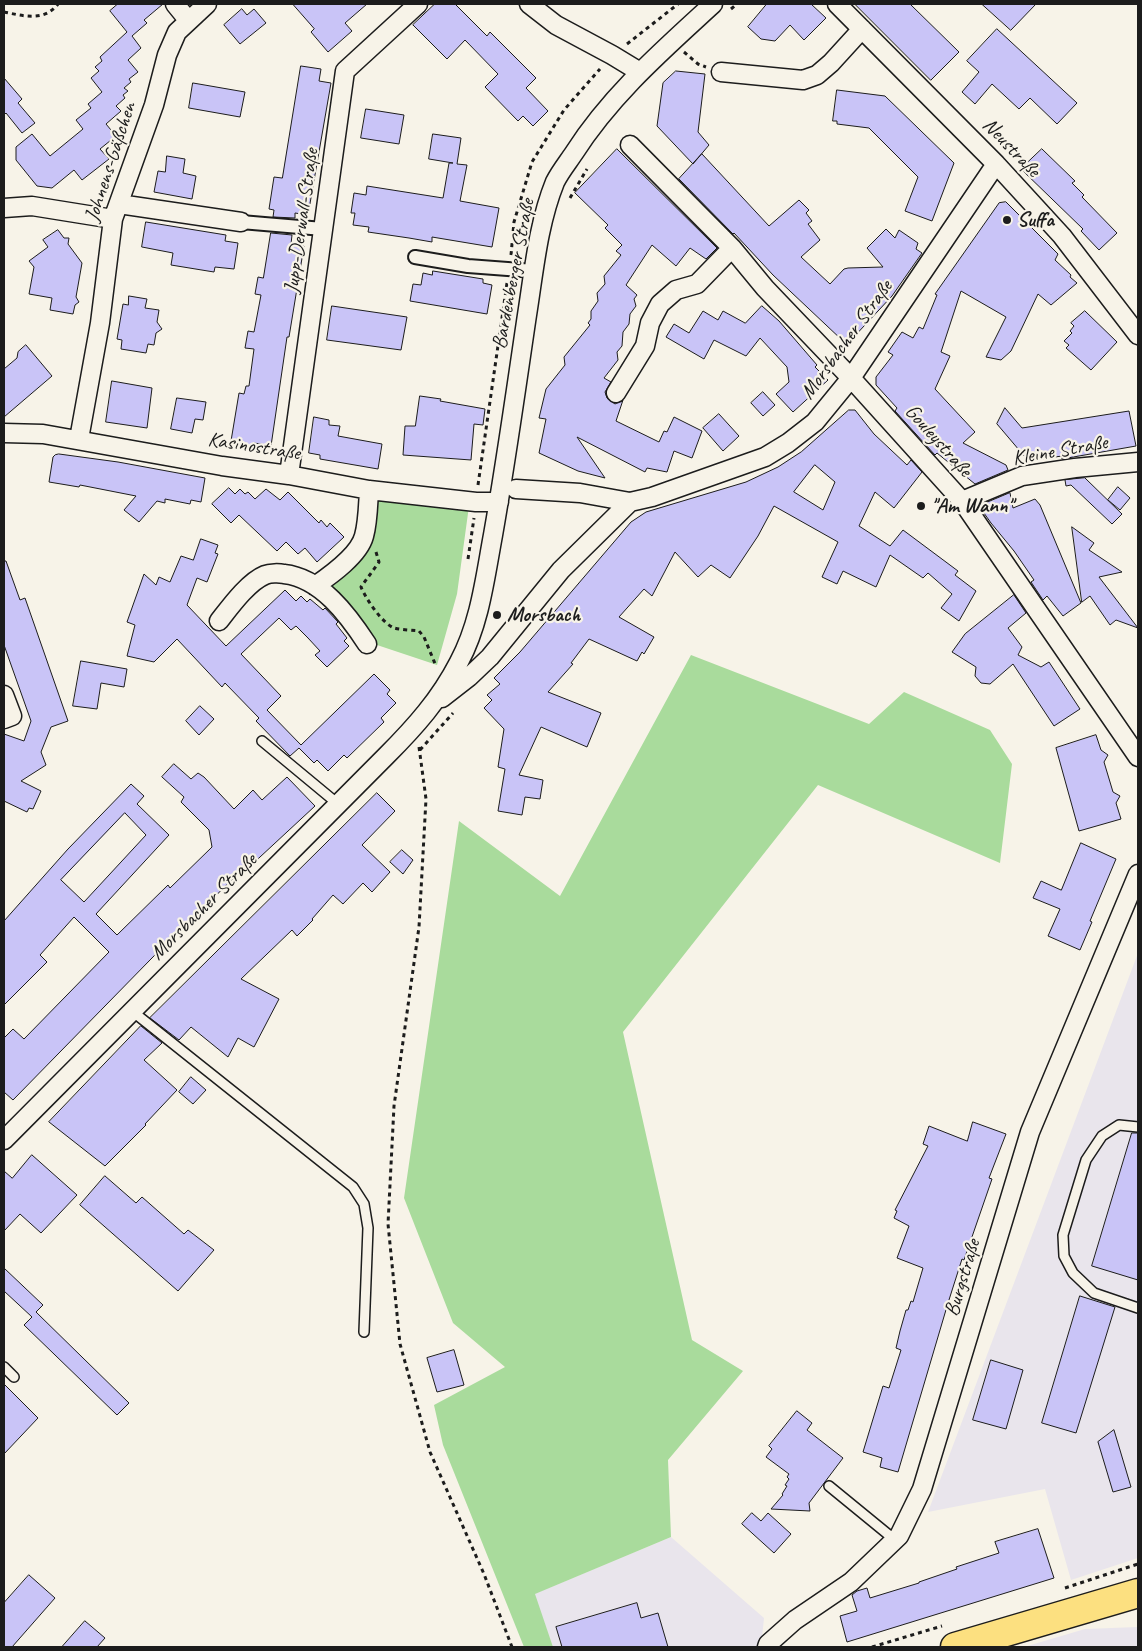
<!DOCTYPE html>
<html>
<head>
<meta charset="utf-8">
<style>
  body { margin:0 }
  #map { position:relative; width:1142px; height:1651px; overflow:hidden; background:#f7f3e8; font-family:Caveat,sans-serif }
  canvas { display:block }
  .frame { position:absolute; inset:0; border:5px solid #1c1c1c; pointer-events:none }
</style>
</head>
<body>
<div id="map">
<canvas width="1142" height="1651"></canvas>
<div class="frame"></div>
</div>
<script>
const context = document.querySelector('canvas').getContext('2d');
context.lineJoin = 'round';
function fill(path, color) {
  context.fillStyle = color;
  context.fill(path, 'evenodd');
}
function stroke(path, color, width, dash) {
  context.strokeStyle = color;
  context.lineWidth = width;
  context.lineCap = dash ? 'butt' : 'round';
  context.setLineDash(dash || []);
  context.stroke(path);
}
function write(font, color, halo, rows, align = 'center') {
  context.font = font + ' Caveat,sans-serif';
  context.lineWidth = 4.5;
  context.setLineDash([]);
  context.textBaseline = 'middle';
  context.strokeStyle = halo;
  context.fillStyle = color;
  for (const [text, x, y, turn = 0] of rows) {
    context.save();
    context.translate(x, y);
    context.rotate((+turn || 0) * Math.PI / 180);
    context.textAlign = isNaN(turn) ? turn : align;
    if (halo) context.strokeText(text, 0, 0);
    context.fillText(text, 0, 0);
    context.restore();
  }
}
fill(new Path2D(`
  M1138,953V1558L1071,1580L1045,1489L928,1512Z
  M671,1537L764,1618L761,1647H553L534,1594Z
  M1138,1627V1647H1024L1085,1629Z`), '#e9e5ec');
fill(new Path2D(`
  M377,495L469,506L457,594L437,665L374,644L328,586L361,557Z
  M691,655L869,724L904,692L990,730L1012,764L1000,863L818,785L623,1032L692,1340L743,1371L668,1460L671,1537L535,1594L553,1647H524L443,1445L434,1405L505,1367L453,1323L404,1198L459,821L560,896Z`), '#a9db9c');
const building = new Path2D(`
  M118,4H163L144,20L147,23L132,36L141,48L128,60L138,72L129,79L131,82L124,88L128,91L123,95L125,98L116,106L121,111L106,124L116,136L100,149L109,159L82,180L74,170L52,188L37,186L16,160V147L32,134L50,156L83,129L76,120L91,108L88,104L102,92L91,78L99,71L95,67L102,61L100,57L127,32L110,11Z
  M293,4H367L345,23L352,31L328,52L311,32L314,29Z
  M435,4H455L487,36L490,32L536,78L526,88L548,111L533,126L523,116L518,121L485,87L498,74L465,40L447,59L413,25Z
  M767,4H811L826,18L804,40L790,25L775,41L761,39L748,27Z
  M855,4H910L959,52L931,80Z
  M982,4H1036L1011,30Z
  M242,9L247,15L254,9L266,23L240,44L224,25Z
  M997,29L1077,103L1057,124L1030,98L1019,109L992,84L975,104L962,92L979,72L967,61Z
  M301,66L321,69L319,81L331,83L308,215L295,213V218L273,217L274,210L269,209L274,177L282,178Z
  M676,71L705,74L698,132L709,145L693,164L657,126L663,83Z
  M4,78L22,99L18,103L35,123L22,133L6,113L4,115Z
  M193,83L245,92L240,117L189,108Z
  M837,90L885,96L954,163L932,221L905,211L918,177L869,128L837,124V121H833Z
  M366,109L404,115L399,144L361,138Z
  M433,134L461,138L457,164L467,165L460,201L499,208L492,247L432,237V242L409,238L368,232L369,227L353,225L355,213H351L354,193L366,195L367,186L443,198L449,163H453L429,159Z
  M617,149L717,248L706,259L690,248L676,266L652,245L626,285L637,295L634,299L636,306L630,314L629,324L623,332L622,346L617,352L618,360L604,378L611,382L605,392L607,398L615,404L623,400L616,421L659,442L664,431L667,432L674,417L702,431L692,458L674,451L667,472L647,468L645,472L577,437L605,478L578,471L539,453L546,419L539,418L546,389L565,365L564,357L590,325L588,323L591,319V311L598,301L597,293L605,284L604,276L621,255L616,251L622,245L605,228L608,225L575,193Z
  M1042,149L1075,181L1072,183L1084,195L1082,197L1117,233L1099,250L1081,231L1083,229L1021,169Z
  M702,154L769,226L799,200L809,210L806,213L812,221L808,224L820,240L801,257L830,284L844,269L848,268L883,267L867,248L886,229L895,238L899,230L918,243L916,249L922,253L892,296L851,340L843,341L773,275L734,233L733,234L679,179Z
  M167,156L185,159L183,173L196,176L192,199L154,192L158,171L165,172Z
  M1006,202L1058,254L1055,260L1071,275L1070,277L1077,283L1051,305L1038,294L1011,351L1001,360L986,357L1006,317L961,291L941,352L950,356L935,389L975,432L963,443L1006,465L1008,470L975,484L937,453L935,455L895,411L897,408L876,385V377L893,355L888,352L902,332L913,338L919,327L923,329L937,295L935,294L999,203Z
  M146,222L226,235L225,241L238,243L234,269L215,267L214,272L171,265L173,253L142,247Z
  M58,230L64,238H69L68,244L82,263L76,297L79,302L75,305L73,314L50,310L52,298L29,294L34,267L29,261L48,247L43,240Z
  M271,233L292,235L291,244L304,246L289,337H287L271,446L254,443L253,451L230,447L239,393L244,394L246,386H249L254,349L245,348L248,331L254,332L261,295L255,294L258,277L263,278Z
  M433,271L483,279V283L492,285L487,314L410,301L413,284L421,285L423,273L432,275Z
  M129,296L147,299L145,308L159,310L157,322L162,329L156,333L154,345L148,344L146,353L121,349L122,340L117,339L123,304L128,305Z
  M332,306L407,317L401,350L327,340Z
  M762,306L779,321L817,365L815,367L828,380L793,412L776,394L789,382L787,367L760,338L746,356L714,340L704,359L666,337L674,324L689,333L703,311L718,320L723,311L745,323Z
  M1085,311L1117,342L1091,370L1066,348L1069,345L1064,341L1072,333L1070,331L1074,326L1071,323Z
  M26,345L52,376L4,417V369L17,358L18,352Z
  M112,381L152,388L147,428L106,422Z
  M763,392L775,405L763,416L751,403Z
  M420,396L441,399L440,401L485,409L483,425L474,424L471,460L403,455L405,426H415Z
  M177,398L206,402L203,420L195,419L192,433L171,429Z
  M1005,408L1022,428L1129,411L1136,446L1062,459V456L1041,459L1040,455L1025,457L997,424Z
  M849,410H855L874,434L907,465L911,460L922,472L894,508L875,492L859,526L890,546L903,530L958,571L955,575L976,591L959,621L941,608L952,594L928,573L923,578L890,555L876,587L843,571L837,584L822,577L838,542L774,506L758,536L730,578L711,565L698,577L675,552L652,596L644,589L619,617L654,637L644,654L642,652L637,661L589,639L571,663L573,664L548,692L601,713L587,747L541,727L519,775L543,780L540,799L525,797L522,815L498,811L505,769L498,767L504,729L484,708L492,700L487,695L500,684L494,678L520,652L631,522L646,512L746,482L778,467L801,452ZM815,465L835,482L823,510L794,492Z
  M719,414L739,436L723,451L703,428Z
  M314,417L329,420V425L340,426L338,436L382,444L378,469L320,459V455L309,453Z
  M59,454L118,462L205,478L201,502L191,500L190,504L165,499V503L157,501L139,522L124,510L136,496L80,485L79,487L49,482L53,457L55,455Z
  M1085,478L1122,514L1112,524L1071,485L1066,486L1065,480Z
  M1118,487L1130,498L1120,510L1108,500Z
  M229,488L235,494L240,489L245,494L248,492L255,499L266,489L280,500L288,492L319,523L321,520L327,527L330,523L344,537L317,562L305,548L298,554L286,542L277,551L239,515L231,523L212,504Z
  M1010,493L1013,508L1035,499L1040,505L1081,603L1063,616L1047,596L1043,600L1031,582L1034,580L1014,551L991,523L979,506Z
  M1072,527L1094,543L1089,550L1122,572L1099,577L1138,628L1116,620L1110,625L1090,596L1082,602Z
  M201,539L218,545L215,553L218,554L207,582L197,578L187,605L226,646L285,590L296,601L301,596L307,602L310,599L323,610L325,608L338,622L336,624L347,638L344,641L349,646L327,667L315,655L320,651L308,638L296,626L291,630L279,618L241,654L281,696L267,710L301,745L374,674L390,690L387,694L396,703L381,718L384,722L347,758L344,755L328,771L317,760L314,763L299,748L290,756L256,721L259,718L225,683L222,687L177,639L154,662L127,656L135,625L127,622L144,574L156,585L159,577L170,582L181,556L193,560Z
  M4,561H6L20,600L25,598L68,721L51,727L41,752L46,765L21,781L41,791L33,809L29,808L27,812L4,801V734L24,741L31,721L4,645Z
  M1014,595L1026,613L1008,628L1022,647L1018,655L1041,667L1049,662L1080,709L1054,726L1013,664L990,684L981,683L975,676L976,667L952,652L965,634Z
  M81,661L127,669L124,687L101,683L97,709L73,706Z
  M200,706L214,719L199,735L186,721Z
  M1096,735L1101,750L1108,755L1104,762L1113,792L1120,796L1116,803L1121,819L1079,831L1056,748Z
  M174,764L191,779L198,773L204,777L234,809L253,790L262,800L287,777L315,806L246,870L244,868L197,914L196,913L13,1100L4,1092V1038L13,1029L24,1039L109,952L74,917L40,955L47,962L4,1005V921L68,849L131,784L144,796L137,804L169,835L96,914L117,935L168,885L170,888L212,847L209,830L181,802L184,797L162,777ZM125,813L146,835L84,902L61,880Z
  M377,793L395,811L362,845L390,872L372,892L363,883L343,904L333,895L312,919L313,920L297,936L292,930L241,979L279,999L254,1047L238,1038L228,1057L191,1027L179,1040L150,1018Z
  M1081,843L1116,859L1090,921L1092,922L1080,950L1048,936L1060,909L1033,898L1041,881L1061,890Z
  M402,850L413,860L403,874L390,862Z
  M141,1026L162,1043L144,1060L177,1090L145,1124L146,1125L105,1166L49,1122Z
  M191,1077L206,1090L193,1104L179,1092Z
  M973,1122L1006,1134L989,1178L992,1179L964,1260L962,1259L948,1303L898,1472L880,1467L882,1458L863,1452L883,1386L889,1388L901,1350L896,1348L900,1331L906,1310H908L911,1301L913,1302L923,1268L897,1258L909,1226L894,1218L897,1211L895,1210L928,1146L923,1144L929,1126L967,1141Z
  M1132,1133H1138V1280L1092,1266Z
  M32,1155L77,1195L41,1233L20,1214L4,1231V1171L12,1178Z
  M105,1176L136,1203L142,1197L184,1234L188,1230L214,1250L178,1291L80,1205Z
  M4,1268L43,1305L36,1312L129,1403L117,1415L24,1325L32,1317L4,1291Z
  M1080,1296L1115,1307L1076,1433L1042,1423Z
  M454,1350L464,1385L437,1392L427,1358Z
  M991,1360L1023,1370L1006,1429L973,1420Z
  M4,1384L38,1418L4,1454Z
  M797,1411L812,1423L807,1430L843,1458L809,1503L810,1511L771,1509L783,1495L782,1494L787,1486L785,1485L789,1479L787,1477L789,1474L766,1457L772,1449L769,1446Z
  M1114,1430L1131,1487L1113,1492L1098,1442Z
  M752,1513L761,1521L768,1513L791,1534L774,1553L742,1524Z
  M1038,1529L1054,1578L847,1642L840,1616L857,1611L852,1595L857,1591L867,1588L870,1598L919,1583V1582L957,1569L956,1567L999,1553L995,1542Z
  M29,1575L55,1598L12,1647H4V1603Z
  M637,1603L641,1618L658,1613L668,1647H562L556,1627Z
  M85,1621L105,1638L97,1647H62Z`);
fill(building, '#c9c4f7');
stroke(building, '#1c1c1c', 1);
const service = new Path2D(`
  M262,741L338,804
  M132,1011L353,1187L364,1204L368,1228L364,1332
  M1138,1127L1119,1125L1102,1136L1086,1160L1063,1235L1064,1256L1073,1273L1094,1293L1138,1308
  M4,1367L14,1377
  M829,1486L895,1540`);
const pedestrian = new Path2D(`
  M241,222L323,229
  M415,257L468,266L534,271`);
const minor = new Path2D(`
  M175,4L188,20
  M529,4L556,25L612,55L640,72
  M837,4L996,164L1062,236L1138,335
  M721,72L803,80L817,75L831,63L862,29
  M630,145L732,248L765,288L851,378L962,501L1138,757
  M119,204L241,222
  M4,208L32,206L113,219
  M616,393L645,346L650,323L660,304L676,290L697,284L732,248
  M4,433L43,434L222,466L289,475L369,490L476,502H499
  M79,439L100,323L113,219L154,105L167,55L177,32L207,4
  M289,475L345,71L418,4
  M516,489L580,493L630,502
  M962,501L1022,476L1075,468L1138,462
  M315,586C331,575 359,555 364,536C368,522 368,505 369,490
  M219,621C230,607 248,582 265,575C270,573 279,573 284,574C321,578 348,615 367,644
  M4,695L12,716L4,719
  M442,698L469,677L490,657L561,570L630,502L652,497L765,457L788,443L815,422L851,378L996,164
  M4,1140L386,756C415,727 440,699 459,662C480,623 485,578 493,535C506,462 516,389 527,315C534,271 538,224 555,182C560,172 568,162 574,153C611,95 663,50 713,4
  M767,1647L768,1644L795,1620L851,1582L899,1536L922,1489L1030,1132L1138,874`);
const primary = new Path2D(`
  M955,1647L1138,1593`);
stroke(service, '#1c1c1c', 12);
stroke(pedestrian, '#1c1c1c', 16);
stroke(minor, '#1c1c1c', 21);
stroke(primary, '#1c1c1c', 31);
stroke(new Path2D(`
  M731,9L737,4
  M4,12C24,16 44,22 58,4
  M627,44L678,4
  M684,52L698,64L706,67
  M570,198L587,169
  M511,255L514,222L532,162L564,110L600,69
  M478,485L507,283
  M376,552L379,562L361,587C366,599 382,623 394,628C401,630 411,630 419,631L424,637L436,666
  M468,559L474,518
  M419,747L426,799L419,927L394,1106L388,1224L400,1344L430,1452L484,1574L512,1647
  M420,750L453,713
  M1065,1588L1138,1564
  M872,1647L942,1626`), '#1c1c1c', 3, [4, 4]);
stroke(service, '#f7f3e8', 9);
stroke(pedestrian, '#f7f3e8', 12);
stroke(minor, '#f7f3e8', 18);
stroke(primary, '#fce080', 28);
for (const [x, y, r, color] of [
  [1007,220,5,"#1c1c1c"],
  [921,506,5,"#1c1c1c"],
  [497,615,5,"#1c1c1c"]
]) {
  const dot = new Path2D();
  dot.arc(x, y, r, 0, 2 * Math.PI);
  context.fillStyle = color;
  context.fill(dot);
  stroke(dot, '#f7f3e8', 2);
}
write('21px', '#1c1c1c', '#f7f3e8', [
  ["Neustraße",1011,148,46],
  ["Johnens-Gäßchen",111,162,-72],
  ["Jupp-Derwall-Straße",302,221,-82],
  ["Bardenberger Straße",514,274,-79],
  ["Morsbacher Straße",847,340,-54],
  ["Gouleystraße",938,441,48],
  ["Kasinostraße",254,447,9],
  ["Kleine Straße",1060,451,-10],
  ["Morsbacher Straße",204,907,-45],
  ["Burgstraße",963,1278,-73]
]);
write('bold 21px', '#1c1c1c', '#f7f3e8', [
  ["Suffa",1017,220],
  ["\"Am Wann\"",931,506],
  ["Morsbach",507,615]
], 'left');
</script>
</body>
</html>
